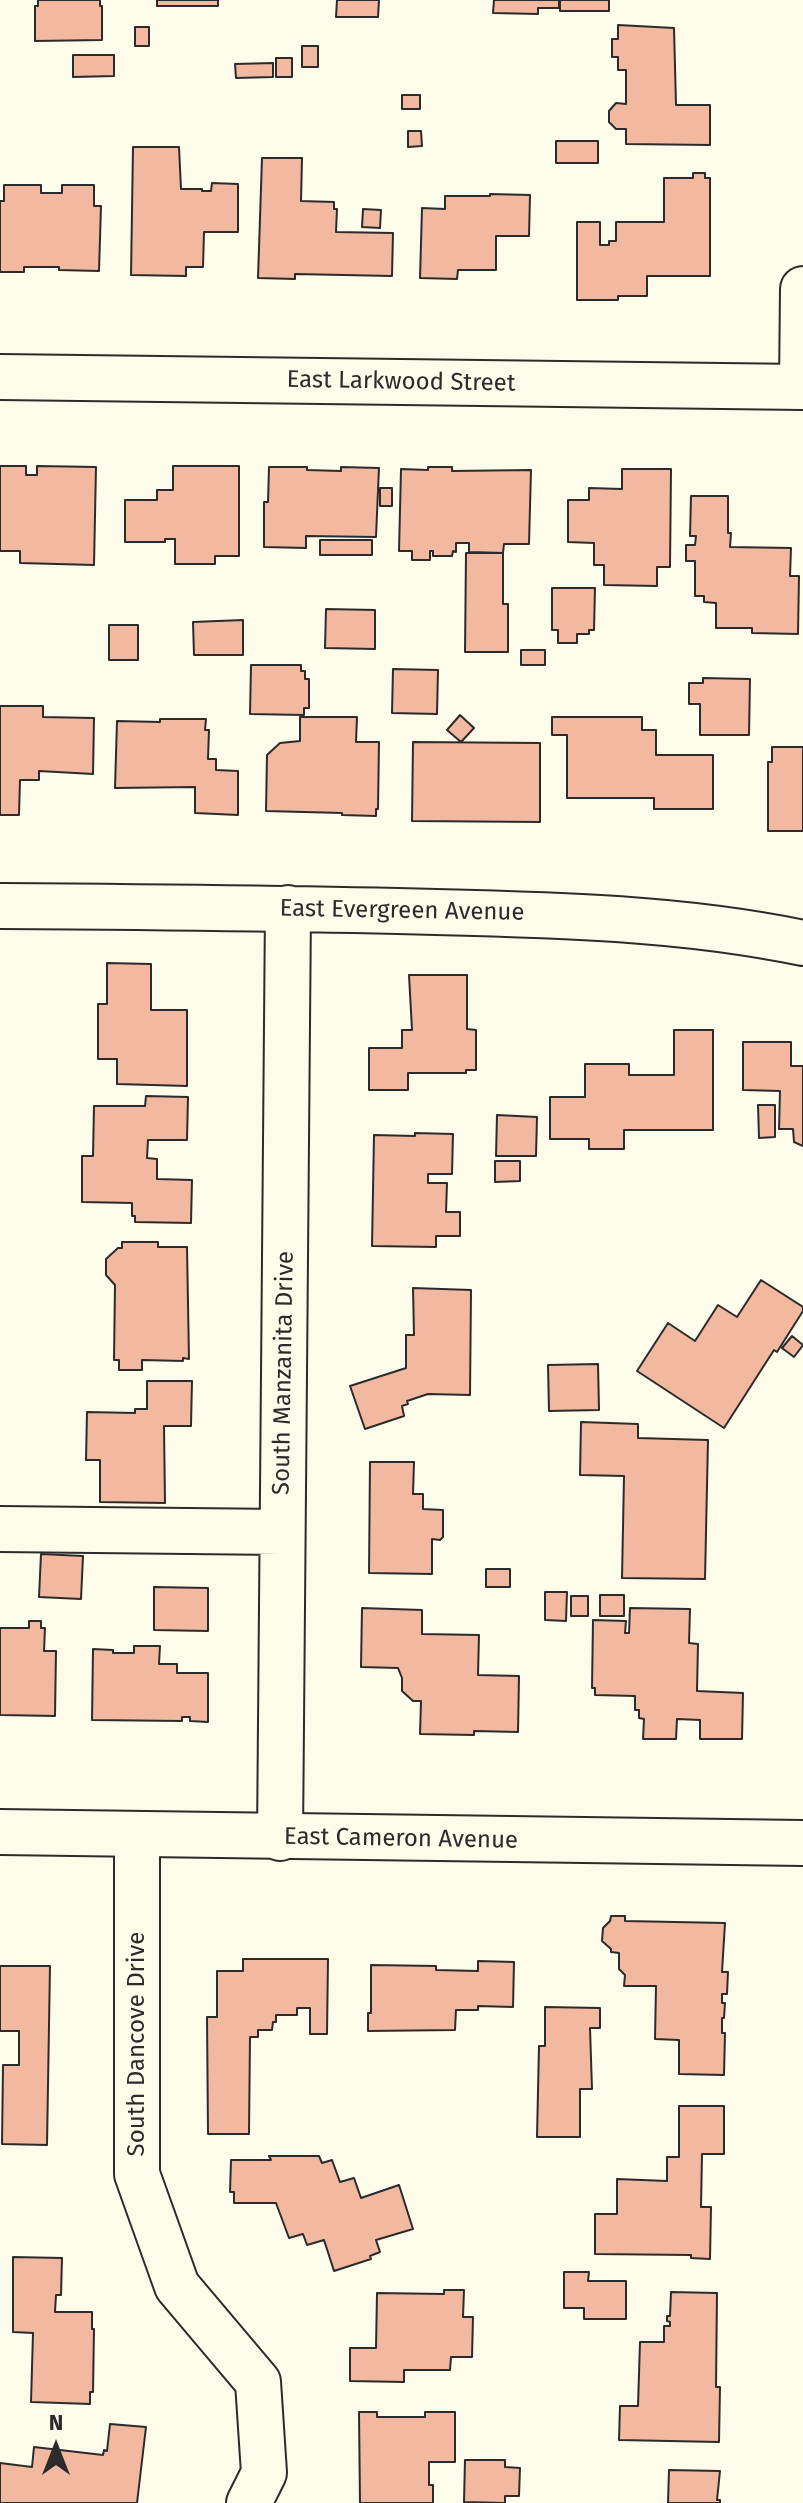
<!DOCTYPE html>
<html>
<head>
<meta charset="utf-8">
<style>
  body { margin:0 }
  #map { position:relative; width:803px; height:2503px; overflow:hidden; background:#fdfbea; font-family:"Fira Sans",sans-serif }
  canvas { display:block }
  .north { position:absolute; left:16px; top:2407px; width:80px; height:80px; -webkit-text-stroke:6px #fdfbea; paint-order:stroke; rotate:0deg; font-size:22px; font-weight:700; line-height:32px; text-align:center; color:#2b2b2b }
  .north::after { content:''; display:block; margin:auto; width:28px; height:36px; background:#2b2b2b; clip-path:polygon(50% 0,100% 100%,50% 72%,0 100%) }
</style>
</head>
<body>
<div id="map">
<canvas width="803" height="2503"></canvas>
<div class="north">N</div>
</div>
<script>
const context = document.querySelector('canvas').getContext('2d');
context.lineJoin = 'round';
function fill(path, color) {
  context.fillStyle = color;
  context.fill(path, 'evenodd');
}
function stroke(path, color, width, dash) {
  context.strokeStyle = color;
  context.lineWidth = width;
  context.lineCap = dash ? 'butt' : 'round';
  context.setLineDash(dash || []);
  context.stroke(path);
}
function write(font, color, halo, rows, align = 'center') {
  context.font = font + ' "Fira Sans",sans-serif';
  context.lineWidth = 6;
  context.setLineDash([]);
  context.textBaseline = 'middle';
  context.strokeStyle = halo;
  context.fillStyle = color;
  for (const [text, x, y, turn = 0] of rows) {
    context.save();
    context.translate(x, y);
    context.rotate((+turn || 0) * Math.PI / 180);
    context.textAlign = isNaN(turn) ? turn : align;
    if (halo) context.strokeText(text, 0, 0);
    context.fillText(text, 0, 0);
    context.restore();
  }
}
const building = new Path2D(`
  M38,0H100V6H102V40L35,41V6H38Z
  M157,0H218V6H157Z
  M337,0H379L378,17H336Z
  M494,0H559V8H538V14L493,13Z
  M560,0H609V11H560Z
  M618,25L674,28L676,105H710V145L626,144V129H616L609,122V111L616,103L626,104V70H618V57H612V39H618Z
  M135,27H149V46H135Z
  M302,46H318V67H302Z
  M73,55H114V76L73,77Z
  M276,58H292V77H276Z
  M273,63V77L236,78L235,64Z
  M402,95H420V109H402Z
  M408,131H421L422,146L408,147Z
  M556,141H598V163H556Z
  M133,147H179L181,189H202V191H211L212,183L238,184V232H204L203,267H186V276L131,275Z
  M262,158H302L301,201L334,202V209H337L336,232L393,233L392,276L295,274V279L258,278Z
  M693,173H705V178H710V276H647V296H618V300H577V222H600V245H609V241H616V222H664V178H693Z
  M4,185H41V193H62V185H94V206H101L99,271L59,270V267H24V272H0V201H4Z
  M490,194L530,195L529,236H496V270H458L457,279L420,278L422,208L445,209V196H490Z
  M363,209L381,210L380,228L362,227Z
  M0,466H26V475H37V466L96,467L94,565L20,563V551H0Z
  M173,466H239V556H215V564H175V539H165V542H125V500H157V490H173Z
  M269,467H307V470L341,471V467L379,468L376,537L306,536V548L264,547V502H268Z
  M428,467H452V471L531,470L529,544H504L503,553L469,552V543H456V552L453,551L452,556H433V551H430V560H412V551H399L401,469L428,470Z
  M622,469H671L670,567H657V586L604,585V565H594V543L568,542V500H589V488L622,489Z
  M380,488H392V506H380Z
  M691,496H728V533H731L730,547L791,548L790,576H799L798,634L752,633V628H716V603L704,602V596H695V561H686V545H695L696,536H690Z
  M320,540H372V555H320Z
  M466,553H503V604H508V652H465Z
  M552,588H595L594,630H589V634H577V643H558V630H552Z
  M326,609L375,610V649L325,648Z
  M243,620V655H194L193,622Z
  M109,625H138V660H109Z
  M521,650H545V665H521Z
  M251,665H301V671H305V679H309V708H304V715L250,714Z
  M393,669L438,670L437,714L392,713Z
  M703,678L750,679L749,735H700V704H689V683H703Z
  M0,706H43V717L94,718L93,774L39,771V780H20L19,815H0Z
  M460,715L474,728L461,742L447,730Z
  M300,717H357L356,742H379L378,809H376V816L342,815V813L266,811L267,755L280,743L300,741Z
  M552,717H642V730H656V755H713V809H654V798H567V735H552Z
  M160,719H206L205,730H209L208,759H216V770L238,771V815L195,813V787L115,788L117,721L160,722Z
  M413,742L540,743V822L412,821Z
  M772,747H803V831H768V762H772Z
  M107,963L151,964V1010H187V1086L117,1084V1059H98V1004H107Z
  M409,975H467V1029L476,1030V1070H466V1073H408V1090H369V1048H402V1030H412Z
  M674,1030H713V1130H624V1149H589V1139H550V1097H585V1064H629V1075H674Z
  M743,1042H791V1066H803V1146L794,1142L793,1129H779L780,1091L743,1090Z
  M146,1096L188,1097L187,1140H148L147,1158L157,1159V1179L192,1180L191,1223L135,1222V1216H132V1203L82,1202V1156H93L94,1106H145Z
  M758,1105H775V1137L759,1138Z
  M497,1115L537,1117L536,1156H496Z
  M415,1133L453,1134L452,1174H428V1183H447L446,1212H460V1236H436V1247L372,1246L374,1135L415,1136Z
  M495,1161H520V1181L495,1182Z
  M122,1242H158V1247H187L189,1359L183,1358V1361L142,1360V1370H119V1360H114L115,1285L106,1275V1259L118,1248H122Z
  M761,1280L803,1307V1311L777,1352L774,1350L724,1428L637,1371L668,1323L695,1341L718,1305L737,1317Z
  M413,1288L471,1290L470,1395L428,1394L407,1401L408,1404L402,1406L404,1416L365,1429L350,1386L406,1368V1335H414Z
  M792,1336L803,1345L794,1357L782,1348Z
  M598,1364L599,1410L549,1411L548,1365Z
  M147,1381H192L191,1426H164L165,1503L100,1502V1460H86L87,1412L135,1413V1409H147Z
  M581,1422L638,1424V1438L708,1440L705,1579L622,1578L624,1476L580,1475Z
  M370,1462H414L413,1494H423V1509L443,1510V1537L440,1540L432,1539V1574L369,1573Z
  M41,1554L83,1556L81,1599L39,1597Z
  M486,1569H510V1587H486Z
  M154,1587L208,1588V1631L154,1630Z
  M545,1592H567L566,1621L545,1620Z
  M600,1595H624V1616H600Z
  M571,1596H588V1616H571Z
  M362,1608L422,1610V1634L479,1635L478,1675L519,1676L518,1732L474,1731V1735L420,1734L421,1701H413L402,1691V1678L398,1668L361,1667Z
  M630,1608L690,1609L689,1643L698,1644L697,1691L743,1693L742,1739H700V1720L677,1719L676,1739H643L644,1719L639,1718V1710H635V1696L595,1695V1688H592L593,1620L626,1621L625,1633H629Z
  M29,1621H41V1628H45L44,1651H56L55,1716L0,1715V1628H29Z
  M134,1646H160L159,1664H177V1673H208V1722L190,1721V1717H182V1721L92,1720L93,1649L113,1650V1653H134Z
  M611,1916H625V1921L725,1923L722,1972H728L727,1994H722V2003H725L724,2018H722V2033H725L724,2075L679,2074V2040L655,2039L656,1986H624L625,1975L619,1969V1953L611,1952V1949L602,1941L603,1928L610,1921Z
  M243,1959H328L327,2034H310V2008H297V2015H276V2022H273L272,2030H258V2037H250L249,2134H208L207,2017H217V1971H243Z
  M478,1961L514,1962L513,2007L478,2006V2010H456L455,2030L368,2031V2013H371V1965L436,1966V1970L478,1971Z
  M0,1966H50L47,2145L2,2144L3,2065H19V2031H0Z
  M545,2007L600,2008V2028H590L592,2089H580V2137H537L539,2046H545Z
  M679,2106H724V2154H702L701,2207H711L710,2259L691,2258V2255L595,2254V2214H617V2179L667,2181V2157H679Z
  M269,2156H319L322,2163L332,2160L340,2182L354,2178L361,2198L399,2185L413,2229L376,2240L380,2252L370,2256L371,2259L334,2271L324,2240L307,2245L303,2234L289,2238L276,2203H234V2192H230L231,2160H271Z
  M13,2257L62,2258L61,2295H56L55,2312H92V2329H94L93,2392H90V2404L31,2402L33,2333L13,2332Z
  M564,2272H589L588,2281H626V2319H584V2308H564Z
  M444,2290H464L463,2317H473L472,2357H451L450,2370H404V2382L350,2381V2348H376L377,2293L444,2294Z
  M671,2292L717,2293L716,2387H720L719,2442L619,2440L620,2406H638L640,2342H664V2326H670V2322L667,2321V2316H670Z
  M359,2412H377V2417H425V2412H455V2462H429V2485H433V2503H360Z
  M110,2424L146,2427L137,2503H0V2463L32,2467L34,2447L103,2455L104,2450L107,2451Z
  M465,2460H505V2467L520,2468L519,2496H505V2503L464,2502Z
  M669,2470L720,2471L717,2500H720V2503H668Z`);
fill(building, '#f2b8a0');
stroke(building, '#2b2b2b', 2);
const minor = new Path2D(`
  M0,377L802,387L803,289
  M0,906C145,907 291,908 436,912C559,915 682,918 803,943
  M0,1529L282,1532
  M137,1834V2174L177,2286L258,2382L264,2473L249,2503
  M280,1838L288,908`);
const major = new Path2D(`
  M0,1832L803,1843`);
stroke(minor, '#2b2b2b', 48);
stroke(major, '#2b2b2b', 48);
stroke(minor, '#fdfbea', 44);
stroke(major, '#fdfbea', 44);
write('24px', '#2b2b2b', '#fdfbea', [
  ["East Larkwood Street",401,382,1],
  ["East Evergreen Avenue",402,911,1],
  ["South Manzanita Drive",284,1373,-89],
  ["East Cameron Avenue",401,1839,1],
  ["South Dancove Drive",137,2044,-90]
]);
</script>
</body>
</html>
